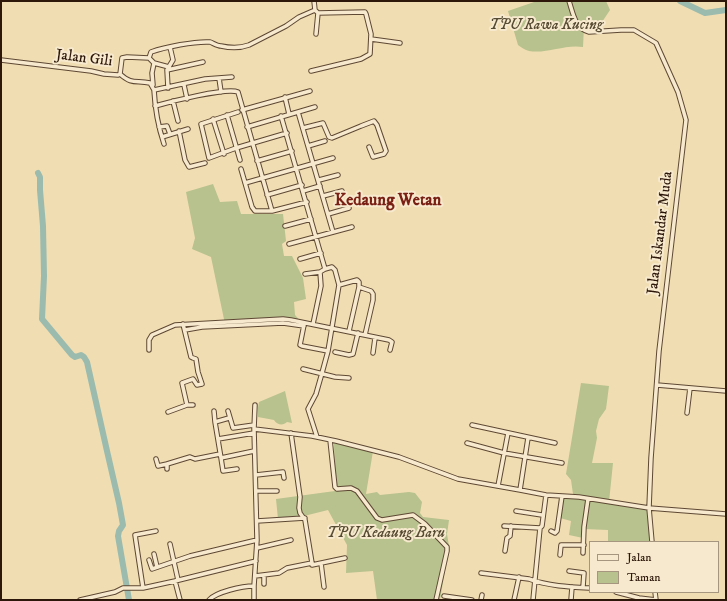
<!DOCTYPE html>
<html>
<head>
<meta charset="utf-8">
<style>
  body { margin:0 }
  #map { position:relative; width:727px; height:601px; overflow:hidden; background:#f1ddb2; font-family:"IM FELL DW Pica",serif }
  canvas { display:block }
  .frame { position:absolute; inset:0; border:2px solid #2d170a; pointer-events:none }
  .legend { position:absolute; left:589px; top:541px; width:130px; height:52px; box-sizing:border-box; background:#f6e9cd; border:1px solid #a6957f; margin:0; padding:5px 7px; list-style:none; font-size:12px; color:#2d170a }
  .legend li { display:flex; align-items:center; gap:8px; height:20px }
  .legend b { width:20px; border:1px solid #a6957f }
</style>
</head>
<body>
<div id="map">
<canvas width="727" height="601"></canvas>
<div class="frame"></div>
<ul class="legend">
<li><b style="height:5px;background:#f6e9cd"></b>Jalan</li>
<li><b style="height:11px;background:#b7c28e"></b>Taman</li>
</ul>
</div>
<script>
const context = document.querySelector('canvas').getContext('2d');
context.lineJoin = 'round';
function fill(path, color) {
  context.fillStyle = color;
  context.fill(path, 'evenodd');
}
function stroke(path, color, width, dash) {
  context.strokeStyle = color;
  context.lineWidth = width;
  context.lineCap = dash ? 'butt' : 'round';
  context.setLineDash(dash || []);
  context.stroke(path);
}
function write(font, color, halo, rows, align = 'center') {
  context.font = font + ' "IM FELL DW Pica",serif';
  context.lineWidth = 4;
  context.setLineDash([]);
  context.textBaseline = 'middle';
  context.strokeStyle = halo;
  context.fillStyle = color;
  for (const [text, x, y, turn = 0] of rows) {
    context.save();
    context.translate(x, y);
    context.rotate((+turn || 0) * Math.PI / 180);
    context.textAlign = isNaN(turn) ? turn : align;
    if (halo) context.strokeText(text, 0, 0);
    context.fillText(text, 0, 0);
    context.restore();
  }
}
fill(new Path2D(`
  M537,1H606L610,10L598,28L584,26L583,47C565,44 547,54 529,51C525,50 521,47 518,45L508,11Z
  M213,184L220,202L237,201L241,214H283L286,241L282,244L284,256H292L303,278L306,299L294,302L295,315L303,324L288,321L225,324L211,257L192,249L195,238L186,192Z
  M581,383L609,386L606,409L599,419L596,431L597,438L592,463H613L609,502L648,505L652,542H608V530L584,529L583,538L569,535L571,521L560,518L564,496L573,494L571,480L566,474Z
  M285,391L292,423L287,422C283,426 277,425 274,420L258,417V408L259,402Z
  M334,443L373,451L366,494L377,492L380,495L409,492L415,493L422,502L420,513L423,517L449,520L447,534L449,546L440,600H377L373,571L346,573L347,545L328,510L300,517L278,519L276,499L335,491Z`), '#b7c28e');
stroke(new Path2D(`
  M680,1L705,13L726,10
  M38,173L40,177V190L43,226L44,276L42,319L72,355L75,357L81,355L84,357L87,362L107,451L119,503L123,525L119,531L118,536L129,600`), '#9bbbae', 6);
const minor = new Path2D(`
  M314,1L315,10
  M569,1C573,13 575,29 589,32L621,30H634L656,43L678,92L686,120L659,351L651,458L649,508L652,542
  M316,34L318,13
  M371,39L400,43
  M149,58L151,52C165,47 195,41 210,42C213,43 217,46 221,46C230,48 241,48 249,45L286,26L299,17L315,10
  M149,58L154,63L169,67
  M1,60L91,71L104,74L118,75L120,74
  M167,70L203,62
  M311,71L361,59L370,54L371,34L366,14L365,12L318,13L315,10
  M120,74L122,58L127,57L149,58
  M120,74C132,85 136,80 150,83L154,90
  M219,78L221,92
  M153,85L152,73L154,63
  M184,85L187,99
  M168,88L167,70L173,60L170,47
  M285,97L289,114
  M173,101L178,121
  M155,106C169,102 227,87 238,92L272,211
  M242,110L310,91
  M238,112L201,124L209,158L236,148L287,133
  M298,112L333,232
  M227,115L240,160
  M281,116L325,269
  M213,119L224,154
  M159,127L167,126L170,134
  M247,127L315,107
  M303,128L323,123L329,137L332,138L361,126L374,121L377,125L386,151L384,154L373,157L369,147
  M179,131L185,160L189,167L205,163
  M162,137L188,129
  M164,144C158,126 155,109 154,90L205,79L232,77
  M308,146L325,141
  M257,161L292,151
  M241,169L252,207L255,211H272L307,202
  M319,180L338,175
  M245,183L333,158
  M303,191L320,186
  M267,195L302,185
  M323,196L342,191
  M328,214L349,208
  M285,226L311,219
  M289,244L352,227
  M300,259L321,253
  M305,274L320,272L325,269L332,267L335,270L339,285L328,351L322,373L316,394L308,409L317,437
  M339,285L357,280L359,282V287L349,331
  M359,287L371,291L373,294V300L365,335
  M183,324L191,357L193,358L196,359L198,372L202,384L197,385L193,379L182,383L187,405
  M313,324L321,286L320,272
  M304,325L300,345L302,346L328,351
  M185,330L202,327L283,323L304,326
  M149,350V340L152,335L175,325L283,319L291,320L389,340L392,342L390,350
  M335,352L349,355L353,354L358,333
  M373,353L375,338
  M303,369L335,377L349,378
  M657,385L726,391
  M255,405L254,429L312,436L336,441L399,457L458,479L520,490L546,495L579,497L649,508L726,514
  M214,411L215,422L229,418
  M228,411L233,428L254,425
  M168,412L187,405H193
  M687,413L690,388
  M215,422L221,458L254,451
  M472,425L555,443
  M254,429L257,540L254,586V600
  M291,433L300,497L299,508L300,513L305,520L312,563
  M218,439L254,433
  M330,440L335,487L337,489L351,488L357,491L377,518L382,520L413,515L425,524L447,547V551L436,600
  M467,443L504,453L562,463
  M221,458L223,471L237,469
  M156,459L158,466L167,464
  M167,469V464L190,457L195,459L220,454
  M256,475L283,472L284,478
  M498,486L508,433
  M520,490L528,438
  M256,491H277
  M516,511L542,515
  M257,521L305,518
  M504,526L540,528L542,526L546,495
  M551,531L555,533L557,531L562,496
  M170,544L178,580
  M257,548L291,540
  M505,551L507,538L510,536L511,526
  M583,553L584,527L588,499
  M154,554L157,567
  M560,555L561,545H584
  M149,560L152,569L190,556L257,540
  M321,563L324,587
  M569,571L584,573L583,587
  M481,573L529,579C548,586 570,587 590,588
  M255,576L279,573L287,568L312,563V565L345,558
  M175,581L180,600
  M264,584V575
  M143,588L135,535L156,531
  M616,592L639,598L656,600
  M655,592L656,600
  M444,596L472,600
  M80,600L115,592L123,588H143L175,581L256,561
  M209,600C216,592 242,586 254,586
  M481,600L482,595
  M514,600L519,577
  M533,600L540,528
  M571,600L572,587`);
stroke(minor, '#5e4834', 5.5);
stroke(minor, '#f6e9cd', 3.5);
write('italic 15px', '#564a32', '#f6e9cd', [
  ["TPU Rawa Kucing",546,26],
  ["TPU Kedaung Baru",386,534]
]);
write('15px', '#2d170a', '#f6e9cd', [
  ["Jalan Gili",84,59,7],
  ["Jalan Iskandar Muda",661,233,-83]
]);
write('bold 17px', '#7a1f14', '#f6e9cd', [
  ["Kedaung Wetan",388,201]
]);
</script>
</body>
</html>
